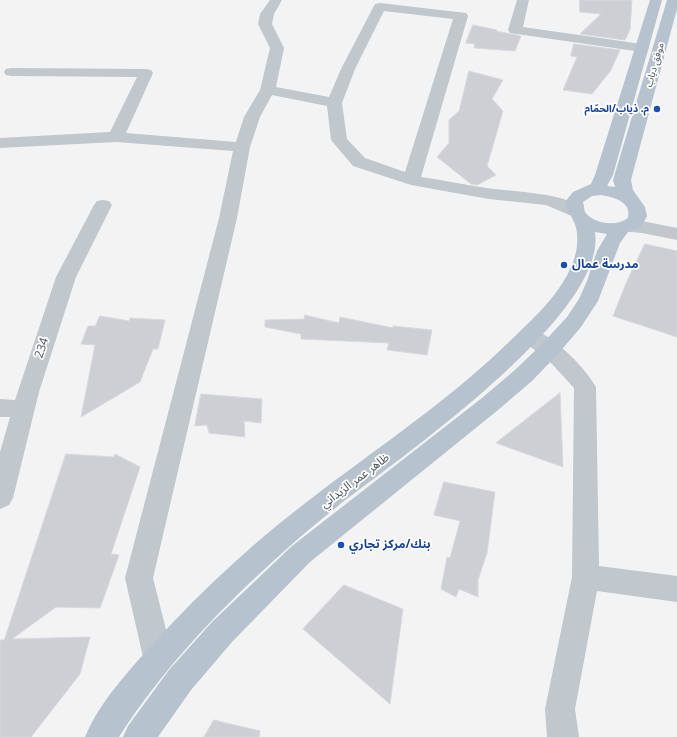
<!DOCTYPE html>
<html>
<head>
<meta charset="utf-8">
<style>
  body { margin:0 }
  canvas { display:block; background:#f4f3f3 }
</style>
</head>
<body>
<canvas width="677" height="737"></canvas>
<script>
const context = document.querySelector('canvas').getContext('2d');
context.lineJoin = 'round';
function fill(path, color) {
  context.fillStyle = color;
  context.fill(path, 'evenodd');
}
function stroke(path, color, width, dash) {
  context.strokeStyle = color;
  context.lineWidth = width;
  context.lineCap = dash ? 'butt' : 'round';
  context.setLineDash(dash || []);
  context.stroke(path);
}
function write(font, color, halo, rows, align = 'center') {
  context.font = font + ' "Open Sans","Noto Sans Arabic",sans-serif';
  context.lineWidth = 3.5;
  context.setLineDash([]);
  context.textBaseline = 'middle';
  context.strokeStyle = halo;
  context.fillStyle = color;
  for (const [text, x, y, turn = 0] of rows) {
    context.save();
    context.translate(x, y);
    context.rotate((+turn || 0) * Math.PI / 180);
    context.textAlign = isNaN(turn) ? turn : align;
    if (halo) context.strokeText(text, 0, 0);
    context.fillText(text, 0, 0);
    context.restore();
  }
}
const building = new Path2D(`
  M580,0H632L630,30L625,40L580,34L601,14L580,12Z
  M473,25L497,30L496,31L521,36L515,51L474,48L475,44L466,43Z
  M574,44L620,50L611,70L592,94L563,90L577,57L571,56Z
  M469,71L503,80L492,99L503,111L487,166L496,175L477,185L471,184L437,157L449,143V120L459,111Z
  M645,244L677,251V337L613,316L627,281Z
  M305,315L339,323L340,317L393,328V326L432,330L427,355L387,350L389,343L301,339V334L265,327V320L304,319Z
  M100,316L129,321L130,318L165,320L158,349H153L140,382L81,417L95,345L81,344L88,326H95Z
  M560,393L563,467L496,443Z
  M201,394L262,399L261,423L244,421L245,437L209,433L207,425L195,426Z
  M66,454L114,457L115,454L140,467L111,554L119,555L100,608L56,607L12,639L90,637L80,674L31,737H0V640H4Z
  M444,482L495,492L487,553L478,580V597L459,589L456,597L441,589L447,557L450,558L460,521L434,515Z
  M344,585L403,609L390,704L303,629Z
  M214,720L260,731L259,737H204Z`);
fill(building, '#cdcfd4');
stroke(building, '#d7d9dd', 1);
fill(new Path2D(`
  M270,0H282L274,14L272,24L284,48L276,87L329,97L341,69L375,4L380,3L466,13L468,16L421,177C443,180 465,185 487,188C510,192 571,192 584,211L581,215L575,216L569,215L546,205L489,199L411,185L353,166L331,140L327,106L272,95L260,117L250,147L237,218L153,578L173,657L168,667L158,671L148,667L143,657L125,578L219,218L233,151L116,142L0,148V138L110,132L137,77L11,76L6,75L4,72L6,69L11,68L146,69L151,70L153,73L126,133L236,142L244,117L260,90L270,48L258,24L260,14ZM384,11L453,19L405,172L365,158L347,139L342,103L355,69Z
  M517,0H529L523,27L642,44L647,45L649,48L647,51L642,52L510,33L508,30Z
  M103,200L109,201L112,205L76,277L39,392L13,498L9,505L0,509V452L10,417H0V399L15,400L56,277L94,205L97,201Z
  M627,221H642L677,228V240L642,233L620,231L618,227L620,223Z
  M529,328C552,334 584,366 596,387L599,566L677,576V602L597,591L575,709L579,737H547L545,709L572,577L574,388L552,364L522,340L518,335L522,330Z`), '#c0c7cd');
fill(new Path2D(`
  M650,0H662L613,175L607,186L615,187L613,180L667,0H677V9L631,180L633,190L645,207L647,216L641,227L628,232L620,243L598,301L581,327L558,354L532,381L498,410L310,562L232,642L191,690L158,737H123L128,726L169,670L212,622L292,546L482,398L516,369L542,344L567,317L579,299L587,281L597,251L607,234L595,232C608,314 399,459 338,506C314,525 290,545 268,566C212,617 160,673 119,737H85C99,703 129,670 154,643C204,587 261,536 321,491C386,442 454,396 512,339C537,315 568,287 576,252C578,243 578,230 574,222C571,214 566,211 565,202L573,192L591,184L595,175ZM601,195C614,197 632,202 628,218C617,227 593,224 585,212C584,209 584,205 583,202L592,196Z`), '#b6c2cd');
for (const [x, y, r, color] of [
  [657,109,4,"#1a4fb4"],
  [564,265,4,"#1a4fb4"],
  [341,545,4,"#1a4fb4"]
]) {
  const dot = new Path2D();
  dot.arc(x, y, r, 0, 2 * Math.PI);
  context.fillStyle = color;
  context.fill(dot);
  stroke(dot, '#fff', 1.5);
}
write('10px', '#4c565e', '#fff', [
  ["موفق دياب",655,65,-74]
]);
write('bold 10px', '#164399', '#fff', [
  ["م. ذياب/الحمّام",649,109]
], 'right');
write('bold 12px', '#164399', '#fff', [
  ["مدرسة عمال",572,265],
  ["بنك/مركز تجاري",349,545]
], 'left');
write('12px', '#4c565e', '#fff', [
  ["234",42,348,-72],
  ["ظاهر عمر الزيداني",355,481,-37]
]);
</script>
</body>
</html>
